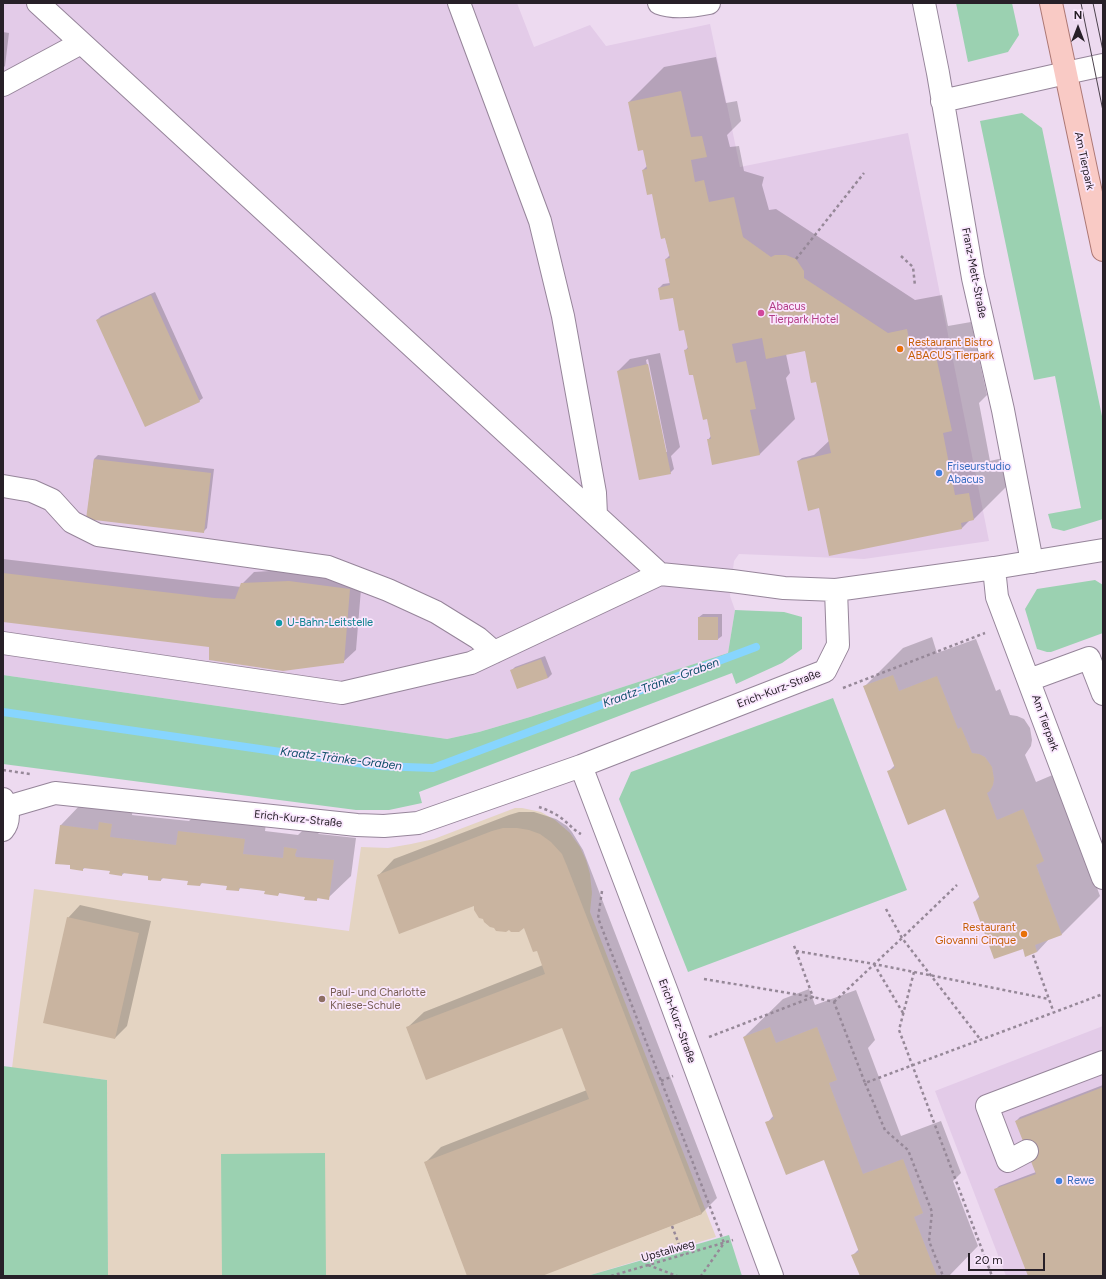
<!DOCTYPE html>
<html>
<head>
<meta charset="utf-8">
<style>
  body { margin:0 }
  #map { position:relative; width:1106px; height:1279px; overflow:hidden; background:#eddaf0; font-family:Figtree,sans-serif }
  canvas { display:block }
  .frame { position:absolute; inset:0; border:4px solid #272028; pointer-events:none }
  .north { position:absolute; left:1058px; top:8px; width:40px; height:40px; -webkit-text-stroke:3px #fae7fe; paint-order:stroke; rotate:0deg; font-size:11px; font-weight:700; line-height:16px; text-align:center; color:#272028 }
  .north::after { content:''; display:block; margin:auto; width:14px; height:18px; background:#272028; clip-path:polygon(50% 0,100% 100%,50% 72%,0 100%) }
  .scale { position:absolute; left:968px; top:1253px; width:77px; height:18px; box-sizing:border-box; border:2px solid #272028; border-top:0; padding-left:5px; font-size:12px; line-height:14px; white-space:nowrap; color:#272028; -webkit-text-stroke:3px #fae7fe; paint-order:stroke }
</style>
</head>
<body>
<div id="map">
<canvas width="1106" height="1279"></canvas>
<div class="frame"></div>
<div class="north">N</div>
<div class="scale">20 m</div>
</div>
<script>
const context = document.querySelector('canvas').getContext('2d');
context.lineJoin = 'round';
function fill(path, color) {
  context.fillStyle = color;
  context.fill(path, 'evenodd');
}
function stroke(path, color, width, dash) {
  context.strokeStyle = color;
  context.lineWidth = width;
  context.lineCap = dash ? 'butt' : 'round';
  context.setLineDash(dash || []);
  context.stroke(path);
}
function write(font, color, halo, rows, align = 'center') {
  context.font = font + ' Figtree,sans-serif';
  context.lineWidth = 3.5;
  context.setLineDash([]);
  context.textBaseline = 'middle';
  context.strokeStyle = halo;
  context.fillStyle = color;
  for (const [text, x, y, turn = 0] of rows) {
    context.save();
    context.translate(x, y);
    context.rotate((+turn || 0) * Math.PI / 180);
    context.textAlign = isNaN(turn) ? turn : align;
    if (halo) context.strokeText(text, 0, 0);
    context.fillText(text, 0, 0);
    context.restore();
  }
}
fill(new Path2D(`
  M3,3H517L534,47L590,25L606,46L710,24L740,167L908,133L989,541L864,559L739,554L734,561L730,596L735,610L728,653L530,717L479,732L447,739L3,675Z
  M1103,1026V1276H1006L935,1091Z`), '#e3cbe8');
fill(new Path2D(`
  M515,808H522L541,812L555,820L570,833L580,847L586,860L590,874L592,893L590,912L716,1237L587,1276H108L107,1080L12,1068L34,889L349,931L361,847L388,848L411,844L434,839Z`), '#e4d4c2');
fill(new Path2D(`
  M956,3H1012L1019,35L1008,52L968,62Z
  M1022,113L1042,128L1103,421V519L1064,531L1052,528L1048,514L1081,508L1055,376L1034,380L980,121Z
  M1095,580L1103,585V633L1051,652H1047L1037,649L1025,609L1037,589Z
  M735,610L784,612L802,617V649L782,663L736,684L732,673L419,792L422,803L389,810H356L3,764V675L447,739L479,732L530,717L728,653Z
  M833,698L907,890L688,972L619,799L631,772Z
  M3,1066L107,1080L108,1276H3Z
  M325,1153L326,1276H222L221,1154Z
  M729,1235L742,1276H587Z`), '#9bd1b1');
fill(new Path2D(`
  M3,32L9,33L5,66L3,68Z
  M716,57L726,103L737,101L741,121L727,135L730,147L739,146L744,171L764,177L762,185L769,210L776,209L915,300L942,295L948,326L971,322L987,395L979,403L990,461L1003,458L1009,484L974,519L970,520L962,528L820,506L798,461L802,458L814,455L830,440L817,381L805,350L786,354L790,373L786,378L795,419L760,454L713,463L708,440L711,436L708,418L694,374L685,351L688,347L685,329L673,296L659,288L663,284L670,283L666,259L670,255L653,193L643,170L647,166L644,148L629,102L664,67Z
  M155,292L203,398L199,401L97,320L101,316Z
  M660,353L680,447L671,456L674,469L670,473L618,371L630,359ZM648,359L667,452H665L646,360Z
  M98,455L214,469L207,528L203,532L87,518L94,459Z
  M3,559L241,587L242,584L254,572L302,569L362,577L356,650L343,662L3,621Z
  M703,614H722V636L718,639L699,617Z
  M932,637L937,653L976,639L996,691L1000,689L1010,715L1017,716L1024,719L1030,728L1032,740L1031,746L1025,755L1036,782L1062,771L1075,828L1100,896L1062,934L1050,938L1037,952L974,902L980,896L946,808L888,772L895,765L865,686L903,648Z
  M545,656L552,674L548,678L511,671L515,667Z
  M83,802H134L132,815L189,821L202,808L267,816L265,831L298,835L308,825L319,826L317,832L319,834L356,838L351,876L328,898L319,897L316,900L306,896L280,892L278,895L266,891L241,887L239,890L228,885L203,882L200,885L189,880L164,877L161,880L150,875L125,872L122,875L111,870L86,867L82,870L72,865L56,863L61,825Z
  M519,812H534L556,819L567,826L572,832L583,850L717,1198L701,1214L539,1276H468L425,1163L441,1147L587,1090L563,1027L407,1028L424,1012L543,965L538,949L524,926L509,929L484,918L475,905L378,876L394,859L509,815Z
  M80,905L151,921L127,1026L115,1038L68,918Z
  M809,989L815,1005L856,990L875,1040L868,1048L901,1136L941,1121L961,1173L953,1181L978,1246L949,1276H861L853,1255L859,1249L825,1159L767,1123L774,1115L744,1037L783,999Z
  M1103,1085V1276H1029L995,1190L999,1186L1036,1172L1016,1121L1020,1117Z`), '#0003');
stroke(new Path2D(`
  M3,712L378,766L433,768L756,647`), '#87d5fe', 8);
fill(new Path2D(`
  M681,91L691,137L702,136L707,157L691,160L695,182L704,180L709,202L734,197L743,237L771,257L775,255H786L796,259L804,271V278L888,333L907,329L913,361L936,356L952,431L943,433L955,495L969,493L974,520L961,523L962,529L829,556L819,508L808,511L797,461L831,453L816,382L811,383L805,351L766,359L762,338L732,344L736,363L746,361L756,409L750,410L760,455L712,465L707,439H711L707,419L703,420L693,375H689L684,350L688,349L684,330L679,331L673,298L660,300L658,288L670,285L665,259L670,258L665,238L661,239L652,194L647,195L642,170L647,169L643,150L638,151L628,102Z
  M151,295L200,402L145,427L96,320Z
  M648,364L671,474L639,480L617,371Z
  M94,459L211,473L204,533L86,519Z
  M3,573L214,598L235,599L241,583L289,581L350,589L344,663L283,671L209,660V647L3,622Z
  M698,617H718V640H698Z
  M541,659L548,678L517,689L510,670Z
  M893,675L899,691L937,676L958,729L961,727L972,753L979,754L985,757L992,767L994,779L993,785L990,791L987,793L997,820L1023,809L1044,861L1036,865L1062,935L1035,945L1037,952L1025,957L1023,949L994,959L973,902L980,899L945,809L908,825L887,771L895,768L863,686Z
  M99,822L112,824L110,837L176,845L178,831L245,839L243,854L283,858L284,847L297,849L295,855L296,857L334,860L329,900L317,898V901L304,900L305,897L279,893L278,896L264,894L265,891L239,888V891L226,890L227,886L201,883L200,886L187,885L188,881L161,878V881L148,880V876L122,873V876L109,874L110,871L83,868V871L70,869V865L55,864L60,825L98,830Z
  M503,828H517L529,830L540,834L551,842L562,854L567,866L702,1214L542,1276H467L424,1162L589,1099L562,1028L426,1080L406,1027L545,974L537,951L533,952L524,928L519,932H511L509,930L506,932L496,931L494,928L490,927L484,922L483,919L479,918L474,910V906L399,934L377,875L492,831Z
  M67,917L139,933L115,1039L43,1023Z
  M770,1027L776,1043L817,1027L837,1080L829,1083L863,1174L903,1159L923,1213L914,1217L937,1276H860L851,1255L859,1252L824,1160L786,1175L765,1122L774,1119L743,1037Z
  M1103,1087V1276H1028L994,1189L1036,1174L1015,1121Z`), '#c9b4a0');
const minor = new Path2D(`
  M38,3L660,574L732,581L784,588L836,590L994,568L1103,550
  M459,3L540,221L563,316L595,493L596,515
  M659,3C674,9 694,6 709,3
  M924,3L938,73L973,278L1003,410L1032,562
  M3,85L81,43
  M942,101L1066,73L1103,65
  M3,486L32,491L52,500L72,522L98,535L328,567L388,590L436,612L478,638L494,652
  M994,568L997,597L1103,878
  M3,643L342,693L471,663L660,574
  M1029,680L1089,658L1103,694
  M581,766L667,992L772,1276
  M3,799C8,809 11,820 3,830
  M7,807L55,793L357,825L384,826L418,823L581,766L825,671L838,645L836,590
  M1027,1151L1008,1161L987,1106L1103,1062`);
const major = new Path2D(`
  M1051,3L1103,250`);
stroke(minor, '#96859a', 24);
stroke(major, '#ad7875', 24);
stroke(new Path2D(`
  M901,256L913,267L915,286
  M796,259L864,173
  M843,688L985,633
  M3,770L30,774
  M539,807C548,810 559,815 566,822C571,826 575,831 581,834
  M602,891L598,918L724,1243L701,1276
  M886,909L902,938L980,1039
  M796,951L874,964L1049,999
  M1033,955L1054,1013
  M874,964L903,1013
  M914,972L899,1030L992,1276
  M704,979L813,997L793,943
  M834,1002L902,938L957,885
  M709,1037L813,997L834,1002L865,1083L1103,994
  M661,1081L673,1076
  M865,1083L885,1130L908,1150L932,1212L929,1241L943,1276
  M672,1226L683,1255
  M648,1265L677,1276
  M611,1276L733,1240`), '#968898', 2.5, [3, 3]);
stroke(minor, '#fff', 22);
stroke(major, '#f9cac5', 22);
stroke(new Path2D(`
  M1081,3L1103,111
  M1093,3L1103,51`), '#4d434e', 1);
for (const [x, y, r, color] of [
  [761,313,4,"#d1479c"],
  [900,349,4,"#e8710a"],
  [939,473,4,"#3f7fe0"],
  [279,623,4,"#0f9aa8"],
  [1024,934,4,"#e8710a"],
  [322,999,4,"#8d6e63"],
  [1059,1181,4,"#3f7fe0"]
]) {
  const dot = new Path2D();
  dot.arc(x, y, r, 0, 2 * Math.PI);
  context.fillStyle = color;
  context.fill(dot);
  stroke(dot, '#fae7fe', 1.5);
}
write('11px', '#272028', '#fae7fe', [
  ["Am Tierpark",1084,161,78],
  ["Franz-Mett-Straße",974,273,79],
  ["Erich-Kurz-Straße",779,689,-21],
  ["Am Tierpark",1045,723,70],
  ["Erich-Kurz-Straße",298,819,6],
  ["Erich-Kurz-Straße",677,1021,70],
  ["Upstallweg",668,1251,-16]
]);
write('11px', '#b23c85', '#fae7fe', [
  ["Abacus",769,307],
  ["Tierpark Hotel",769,320]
], 'left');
write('11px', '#c56008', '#fae7fe', [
  ["Restaurant Bistro",908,343],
  ["ABACUS Tierpark",908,356],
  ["Restaurant",1016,928,"right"],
  ["Giovanni Cinque",1016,941,"right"]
], 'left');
write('11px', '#366cbe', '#fae7fe', [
  ["Friseurstudio",947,467],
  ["Abacus",947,480],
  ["Rewe",1067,1181]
], 'left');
write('11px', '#0d838f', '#fae7fe', [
  ["U-Bahn-Leitstelle",287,623]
], 'left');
write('11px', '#785e54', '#fae7fe', [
  ["Paul- und Charlotte",330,993],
  ["Kniese-Schule",330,1006]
], 'left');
write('italic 12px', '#0f4f6a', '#fae7fe', [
  ["Kraatz-Tränke-Graben",661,683,-20],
  ["Kraatz-Tränke-Graben",341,759,7]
]);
</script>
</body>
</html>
